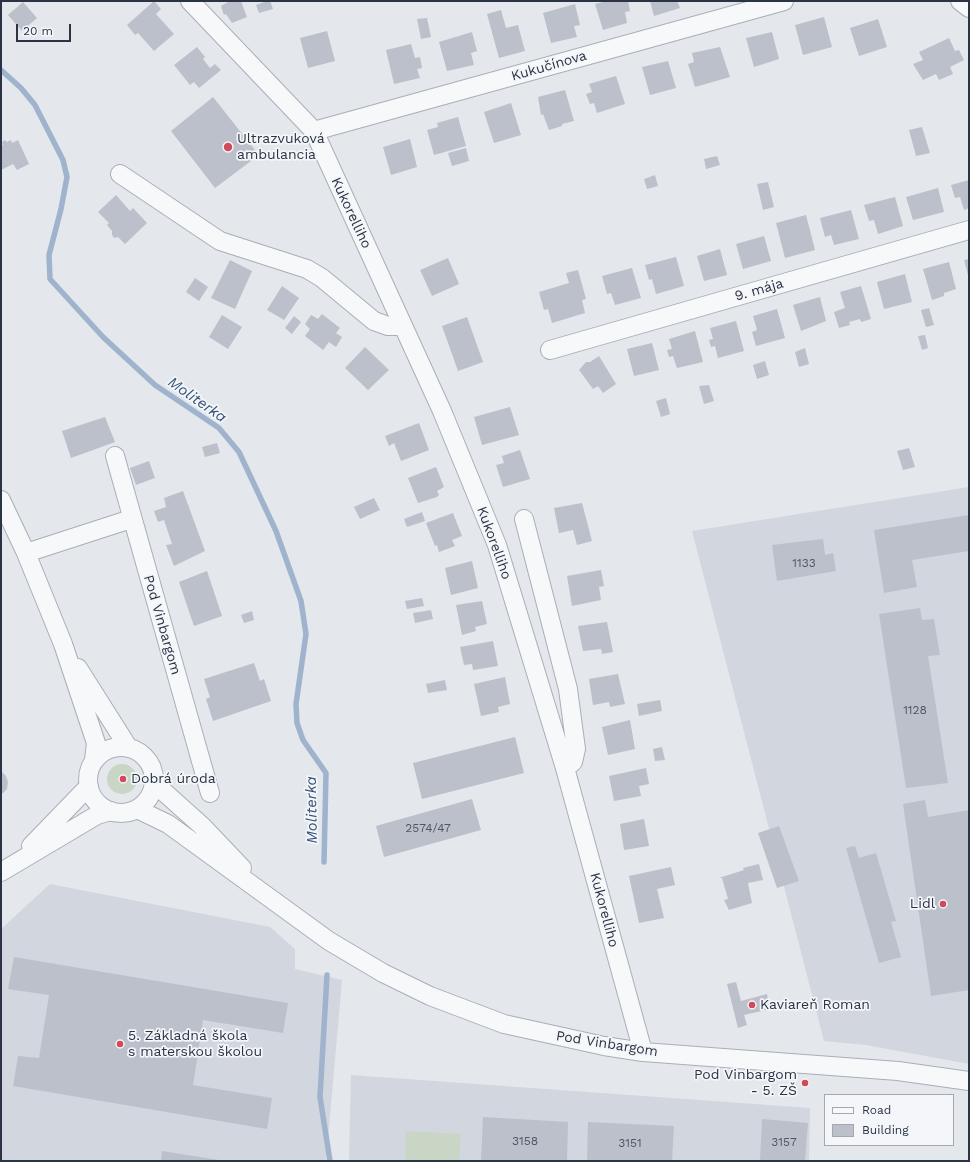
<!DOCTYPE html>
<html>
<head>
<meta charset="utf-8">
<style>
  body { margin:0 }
  #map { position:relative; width:970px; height:1162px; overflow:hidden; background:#e4e7ec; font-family:"Work Sans",sans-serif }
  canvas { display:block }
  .frame { position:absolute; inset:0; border:2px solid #2b3445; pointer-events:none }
  .legend { position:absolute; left:824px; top:1094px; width:130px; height:52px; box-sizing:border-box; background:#f4f6f9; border:1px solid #a4a8b1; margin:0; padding:5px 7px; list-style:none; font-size:12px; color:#2b3445 }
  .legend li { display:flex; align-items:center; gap:8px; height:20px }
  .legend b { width:20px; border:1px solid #a4a8b1 }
  .scale { position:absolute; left:16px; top:24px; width:55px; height:18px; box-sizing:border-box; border:2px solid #2b3445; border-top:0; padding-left:5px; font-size:12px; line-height:14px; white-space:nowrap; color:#2b3445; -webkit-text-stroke:3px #f4f6f9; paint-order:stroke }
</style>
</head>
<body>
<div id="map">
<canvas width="970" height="1162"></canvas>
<div class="frame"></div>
<ul class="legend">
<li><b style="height:5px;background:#f7f8fa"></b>Road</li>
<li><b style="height:11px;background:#bbc0ca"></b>Building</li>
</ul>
<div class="scale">20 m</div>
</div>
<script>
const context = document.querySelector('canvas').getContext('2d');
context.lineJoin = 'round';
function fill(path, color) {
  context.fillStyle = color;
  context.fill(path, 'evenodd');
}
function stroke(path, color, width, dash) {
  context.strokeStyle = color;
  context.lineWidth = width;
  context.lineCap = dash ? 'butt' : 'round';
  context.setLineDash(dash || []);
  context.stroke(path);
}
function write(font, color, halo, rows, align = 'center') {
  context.font = font + ' "Work Sans",sans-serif';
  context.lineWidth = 3.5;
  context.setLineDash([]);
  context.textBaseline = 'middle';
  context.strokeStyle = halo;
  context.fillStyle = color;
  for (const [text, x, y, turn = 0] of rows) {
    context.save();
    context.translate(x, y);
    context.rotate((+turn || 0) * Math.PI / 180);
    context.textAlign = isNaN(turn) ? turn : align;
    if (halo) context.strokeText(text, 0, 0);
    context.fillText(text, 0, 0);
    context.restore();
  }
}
fill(new Path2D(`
  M969,487V1064L866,1045L824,1041L692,531Z
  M50,884L270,927L295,949V969L342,980L326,1161H1V929Z
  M351,1075L810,1108L809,1161H349Z`), '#d2d6de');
fill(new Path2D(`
  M107 779a15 15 0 1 1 30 0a15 15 0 1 1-30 0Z
  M406,1131L461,1134L459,1161H405Z`), '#c9d6c5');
stroke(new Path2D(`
  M1,70L21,88L35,105L63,160L67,177L61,209L49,255L50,279L103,337L155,385L219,428L239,452L276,531L301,601L306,634L296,704L297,723L303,740L326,773L324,862
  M327,975L320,1097L330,1161`), '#9fb4cc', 5.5);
fill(new Path2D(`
  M154,1L161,9L156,14L174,34L154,51L138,33L135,35L127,25Z
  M230,1H241L247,17L232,23L226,14L224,15L221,6Z
  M267,1H270L273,9L259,13L256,5Z
  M607,1H628L630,11L625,12L627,23L603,30L595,4Z
  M650,1H677L680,8L654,16Z
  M23,2L37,18L22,31L8,15Z
  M575,4L580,25L574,26L577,37L551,43L543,13Z
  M501,10L506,28L518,25L525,51L499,58L487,14Z
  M824,17L832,47L803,55L795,25Z
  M427,18L431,37L421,39L417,19Z
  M878,19L887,47L859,56L850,28Z
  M327,31L335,61L308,68L300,38Z
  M472,32L477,51L471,53L474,65L447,71L439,42Z
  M772,32L779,59L754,67L746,38Z
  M949,38L955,51L959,50L964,60L950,67L953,74L939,80L936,74L923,80L913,64L923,60L919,52Z
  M411,44L415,58L420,57L422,68L417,69L420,78L394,84L386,50Z
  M197,47L205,57L203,59L210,68L215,64L221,70L199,88L194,82L190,85L174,65Z
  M720,47L730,77L695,87L688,64L694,62L692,53Z
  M668,61L676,88L650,95L642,67Z
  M616,76L625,104L597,113L594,103L590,104L586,94L592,92L589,84Z
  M565,90L574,121L562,124V126L549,130L543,114L541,115L538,97Z
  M213,97L259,155L215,188L171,131Z
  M511,103L521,135L494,143L484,112Z
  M458,117L466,146L434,155L427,130L438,127L437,123Z
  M922,127L930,153L916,156L909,130Z
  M410,139L417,167L391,175L383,147Z
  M5,140L7,142L11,140L12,143L18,140L29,164L17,170L13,164L1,170V146L3,145L2,142Z
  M466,148L469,161L452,166L448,153Z
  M717,156L720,165L706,169L704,159Z
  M655,175L658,186L647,189L644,179Z
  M969,180V208L964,210L960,197L955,198L951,185Z
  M768,182L774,207L763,210L757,184Z
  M938,188L944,212L913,220L906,197Z
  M116,195L130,211L133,208L147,223L125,244L118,237L114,238L112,235V231L107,225L109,223L98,212Z
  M895,197L903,226L878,234L874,220L869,221L864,205Z
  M851,210L859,239L834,245L831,235L825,237L820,218Z
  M806,215L815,250L785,258L776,223Z
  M764,236L771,261L743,269L736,244Z
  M720,249L727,275L704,281L697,256Z
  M676,257L684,286L656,294L652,279L649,280L645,265Z
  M448,258L459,284L432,296L420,270Z
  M969,259V274L968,275L964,260Z
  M230,260L252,271L235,309L211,298Z
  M949,262L956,289L944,293V296L932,300L923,269Z
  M632,268L641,298L615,305L611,293L607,294L602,276Z
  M578,270L586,299L582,300L585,313L552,323L548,309L544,310L539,292L569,283L566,273Z
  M905,274L912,302L884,309L877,282Z
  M195,278L208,287L199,301L186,292Z
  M282,286L299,298L284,320L267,310Z
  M861,286L871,319L861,322L860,319L849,322L850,325L839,328L834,312L845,308L840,292Z
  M820,297L826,321L801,331L793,305Z
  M929,308L934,325L926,327L921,310Z
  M777,309L785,338L756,346L752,332L757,330L753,316Z
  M322,314L340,328L336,333L342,337L336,347L329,342L323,350L305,336L310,329L305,324L311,315L318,319Z
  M222,315L242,327L228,349L209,337Z
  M294,316L301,322L292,334L285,328Z
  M467,317L483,362L458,371L442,326Z
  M736,321L744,351L718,358L715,346L711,347L709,340L713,339L710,328Z
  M695,331L703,362L677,368L673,356L669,357L667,350L672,349L669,339Z
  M925,335L928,348L922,350L918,336Z
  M652,343L659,370L634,376L627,349Z
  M365,347L389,370L368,390L345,368Z
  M805,348L809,364L799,367L795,352Z
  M599,356L616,384L603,393L598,386L593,389L579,370L586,362H590Z
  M765,361L769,375L757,379L753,365Z
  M709,385L714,401L704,404L699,386Z
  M666,398L670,414L661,417L656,401Z
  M510,407L519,435L482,445L474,417Z
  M105,417L115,442L71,458L62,431Z
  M419,423L429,450L401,461L394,443L389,446L385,436Z
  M217,443L220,453L205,457L202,447Z
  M909,448L915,467L903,470L897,451Z
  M520,450L530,479L503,487L496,465L504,463L502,456Z
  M149,461L155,478L136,485L130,468Z
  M436,467L444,487L437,491L439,495L437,497L418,503L408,478Z
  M183,491L205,551L174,566L166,545L172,544L164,520L158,522L154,511L166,507L164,498Z
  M374,498L380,510L360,519L354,507Z
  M582,503L592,541L577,545L573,530L559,533L554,508Z
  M422,512L425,521L407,527L404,519Z
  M453,513L462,536L452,540L455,546L439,552L437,545L435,546L426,523Z
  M969,515V551L912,560L917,587L884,593L874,530Z
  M823,539L825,555L833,553L836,571L777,581L772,545Z
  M472,561L478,588L451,595L445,568Z
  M601,570L604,586L599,587L601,600L572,606L567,576Z
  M207,571L222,616L194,626L179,582Z
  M422,598L424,606L407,609L405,601Z
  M482,601L487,624L475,627L476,631L462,635L456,605Z
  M920,608L922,620L934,619L940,655L928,656L948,783L906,788L879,614Z
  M431,610L433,619L415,623L413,613Z
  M252,611L254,620L244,623L241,615Z
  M607,622L613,652L602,654L601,649L583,651L578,626Z
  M493,641L498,666L473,670L472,664L464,665L460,647Z
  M254,663L260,681L264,679L271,701L213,721L206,699L210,697L204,679Z
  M618,674L625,704L610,707L609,702L593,705L589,679Z
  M505,677L510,704L498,707L499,712L481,716L474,684Z
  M445,680L447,690L428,693L426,684Z
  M660,700L662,711L639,716L637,704Z
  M630,720L635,749L608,755L602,727Z
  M515,737L524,773L422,799L413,763Z
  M662,747L665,760L655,761L653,749Z
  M646,768L649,784L639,786L641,796L614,801L609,776Z
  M1,771L6,776L8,782L7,789L1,795Z
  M472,799L481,830L384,857L376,826Z
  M925,800L928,817L969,810V990L931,996L903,804Z
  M644,819L649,846L624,850L620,824Z
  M779,826L799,881L777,888L758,833Z
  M855,846L859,858L876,853L896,921L891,922L901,957L879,963L846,848Z
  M759,864L763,880L748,883L752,903L729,910L724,900L728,899L722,878H719L744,870L743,868Z
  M671,867L675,885L657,889L664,918L639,923L629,876Z
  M14,957L288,1003L283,1033L203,1020L193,1085L272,1098L267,1129L13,1086L18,1056L39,1058L49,995L8,989Z
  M736,982L741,1001L767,994L770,1009L744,1015L747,1025L738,1028L727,984Z
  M483,1117L568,1122L567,1161H481Z
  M762,1119L808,1123L805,1161H760Z
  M588,1122L674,1126L672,1161H587Z
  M162,1151L219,1160V1161H161Z`), '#bbc0ca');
const minor = new Path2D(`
  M190,1L314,131L442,411L497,545L565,768L643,1052
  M960,1L969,8
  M314,131L784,1
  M120,174L220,241L307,269L322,278L374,321L388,326H403
  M550,350L969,230
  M115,456L210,793
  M1,500L26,553L63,644L96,743L94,760
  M524,519L568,689L576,749L573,762L565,768
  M26,553L131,519
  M78,668L128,747
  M88 780a33 33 0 1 1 66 0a33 33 0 1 1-66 0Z
  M154,779L164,792L202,826L242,868
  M137,809L168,824L329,941L383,973L430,996L504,1024L604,1046L643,1052L898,1071L969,1081
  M31,846L89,786
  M1,872L97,815L111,811`);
stroke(minor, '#a9aeb7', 20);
stroke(minor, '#f7f8fa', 18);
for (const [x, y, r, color] of [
  [228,147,5,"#d1495b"],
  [123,779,4,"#d1495b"],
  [943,904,4,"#d1495b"],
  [752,1005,4,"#d1495b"],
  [120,1044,4,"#d1495b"],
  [805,1083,4,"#d1495b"]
]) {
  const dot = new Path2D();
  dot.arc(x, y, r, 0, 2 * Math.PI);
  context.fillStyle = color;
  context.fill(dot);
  stroke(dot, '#f4f6f9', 1.5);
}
write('12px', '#4f5766', null, [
  ["1133",804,563],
  ["1128",915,710],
  ["2574/47",428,828],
  ["3158",525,1141],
  ["3157",784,1142],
  ["3151",630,1143]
]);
write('14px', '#2b3445', '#f4f6f9', [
  ["Kukučínova",549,66,-16],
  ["Kukorelliho",351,213,65],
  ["9. mája",759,290,-16],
  ["Kukorelliho",494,543,70],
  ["Pod Vinbargom",162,625,74],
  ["Kukorelliho",604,910,75],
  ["Pod Vinbargom",607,1044,9]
]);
write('14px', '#2b3445', '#f4f6f9', [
  ["Ultrazvuková",237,139],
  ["ambulancia",237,155],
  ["Dobrá úroda",131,779],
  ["Lidl",935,904,"right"],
  ["Kaviareň Roman",760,1005],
  ["5. Základná škola",128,1036],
  ["s materskou školou",128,1052],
  ["Pod Vinbargom",797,1075,"right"],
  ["- 5. ZŠ",797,1091,"right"]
], 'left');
write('italic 15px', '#34527a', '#f4f6f9', [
  ["Moliterka",197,400,35],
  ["Moliterka",312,810,-91]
]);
</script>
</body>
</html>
